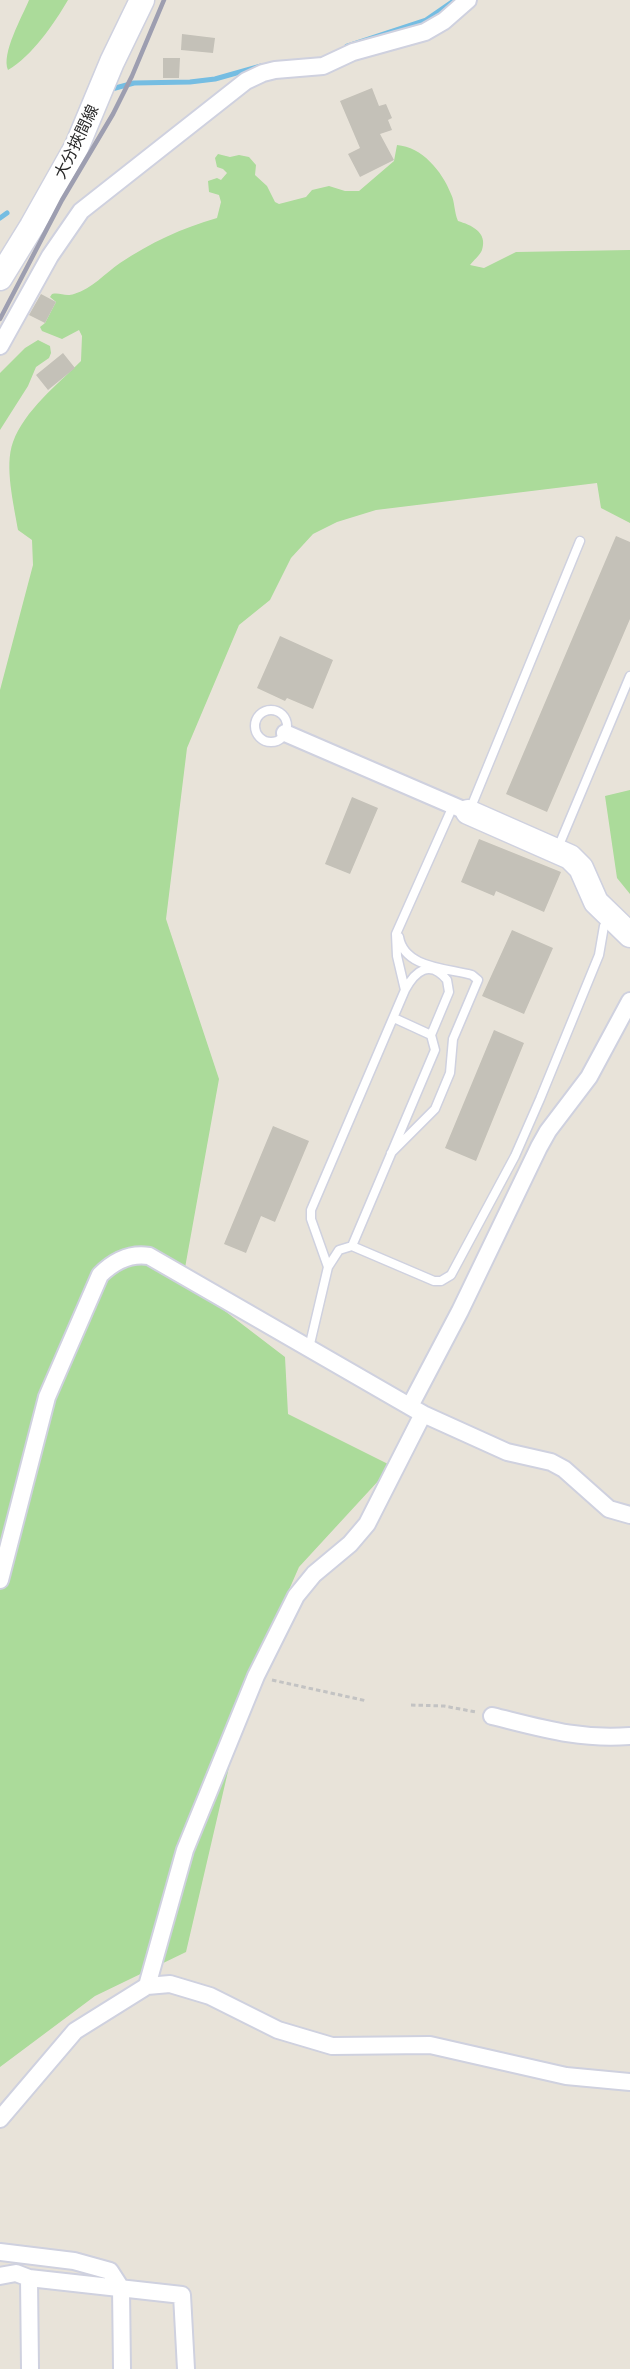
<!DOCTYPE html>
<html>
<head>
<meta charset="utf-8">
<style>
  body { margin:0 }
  canvas { display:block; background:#e8e3d9 }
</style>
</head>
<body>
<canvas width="630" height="2369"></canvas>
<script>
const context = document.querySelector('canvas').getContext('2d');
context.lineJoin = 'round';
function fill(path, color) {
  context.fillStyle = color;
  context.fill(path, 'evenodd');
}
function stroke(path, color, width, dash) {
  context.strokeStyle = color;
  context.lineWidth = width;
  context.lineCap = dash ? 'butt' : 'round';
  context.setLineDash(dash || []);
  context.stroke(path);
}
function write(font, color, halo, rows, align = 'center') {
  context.font = font + ' Inter,"Noto Sans JP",sans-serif';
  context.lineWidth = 5;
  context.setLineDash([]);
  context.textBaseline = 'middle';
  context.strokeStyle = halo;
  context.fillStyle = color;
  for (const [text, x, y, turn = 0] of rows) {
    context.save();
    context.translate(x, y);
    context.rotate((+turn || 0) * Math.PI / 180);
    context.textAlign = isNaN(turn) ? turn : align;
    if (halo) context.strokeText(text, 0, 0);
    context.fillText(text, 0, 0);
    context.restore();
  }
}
fill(new Path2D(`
  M29,0H68C54,24 32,56 8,70C1,54 22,17 29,0Z
  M397,145C422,147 442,171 451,194C455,202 454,212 458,221C471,225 488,232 482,250C480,255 473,261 470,265L484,268L516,252L630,250V523L601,508L597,483L376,510L337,522L313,534L291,558L270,600L239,625L187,748L166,919L219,1079L183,1279L285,1357L288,1414L392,1466L299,1567L249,1681L186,1952L95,1996L0,2067V690L33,565L32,540L18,530C14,505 4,466 13,442C25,410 57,385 81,361L82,336L79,330L62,339L42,331L40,327L45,323L56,302L50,297L52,294C60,292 65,297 74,294C93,288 104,274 120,263C150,243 182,228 217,218L221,202L219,195L209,192L208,181L217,178L221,180L227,173L223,169L217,167L215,158L218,154L230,157L239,155L249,157L256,165L255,175L267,186L275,202L279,204L306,197L312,190L329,186L345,191H359L394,161Z
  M38,340L50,346L51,353L49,358L36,367L28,386L0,430V373L25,348Z
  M630,790V894L617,878L605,796Z`), '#abdb9a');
stroke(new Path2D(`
  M347,46L426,20L455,0
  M108,90L134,83L190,82L215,79L261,66
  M0,218L7,213`), '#75bde2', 5);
fill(new Path2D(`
  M182,34L215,38L213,53L181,50Z
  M163,58H180L179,78H163Z
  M372,88L379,106L386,104L392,118L388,120L392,130L380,134L394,160L360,177L348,154L360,148L340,101Z
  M41,294L56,302L45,323L29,315Z
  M63,353L75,368L48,390L36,375Z
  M616,536L630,542V619L547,812L506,794Z
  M280,636L333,660L313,709L287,698L285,701L257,688Z
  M352,797L378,808L350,874L325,864Z
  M479,839L561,872L544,912L496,891L494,896L461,882Z
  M512,930L553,948L524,1014L482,996Z
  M494,1030L524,1043L476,1161L445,1148Z
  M273,1126L309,1141L275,1222L261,1216L246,1253L224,1244Z`), '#c4c1b8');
const lane = new Path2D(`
  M255 726a16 16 0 1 1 32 0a16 16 0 1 1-32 0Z
  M469,812L580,541
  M557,850L630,676
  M405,990C415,971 430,959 447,980L449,992L431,1035
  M391,1153L435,1109L450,1073L453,1039L478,980L472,975C446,968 404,968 399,937
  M352,1246L435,1050L431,1035L394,1018
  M328,1267L339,1250L352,1246L434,1281H441L451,1275L515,1156L540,1099L599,955L604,926L609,919
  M309,1348L328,1267L311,1219V1210L405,990L397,956L396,934L453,806`);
const street = new Path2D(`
  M0,346L50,256L81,211L246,81L263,73L275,70L323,66L353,52L425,32L444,21L468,0
  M285,733L468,812
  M410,1406L460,1311L539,1147L548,1131L589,1077L630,1001
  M423,1414L507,1452L551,1462L564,1469L609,1509L630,1515
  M0,1580L47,1397L100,1275C114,1261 130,1253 149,1256L423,1414L367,1524L350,1544L314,1574L296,1596L256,1676L185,1850L147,1986
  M492,1716C541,1728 579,1740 630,1736
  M0,2119L75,2031L147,1986L170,1984L210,1996L278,2030L332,2046L430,2045L566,2076L630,2082
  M0,2252L74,2261L110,2271L121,2288L122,2369
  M0,2276L16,2273L29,2278L182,2295L186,2369
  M29,2278L30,2369`);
const secondary = new Path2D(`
  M0,278L32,226L77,146L112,62L142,0
  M468,812L570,857L581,868L596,902L630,935`);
stroke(lane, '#cfd1df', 11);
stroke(street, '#cfd1df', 20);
stroke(secondary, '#cfd1df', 27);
stroke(new Path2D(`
  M272,1680L367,1701
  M411,1705L444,1706L476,1712`), '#c3c3c3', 3, [4.5, 3]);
stroke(lane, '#fff', 8);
stroke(street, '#fff', 16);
stroke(secondary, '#fff', 24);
stroke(new Path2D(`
  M0,319L62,200L113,114L132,76L164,0`), '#9d9eb0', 4.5);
write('16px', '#272727', '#fff', [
  ["大分挾間線",77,142,-64]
]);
</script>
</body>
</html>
